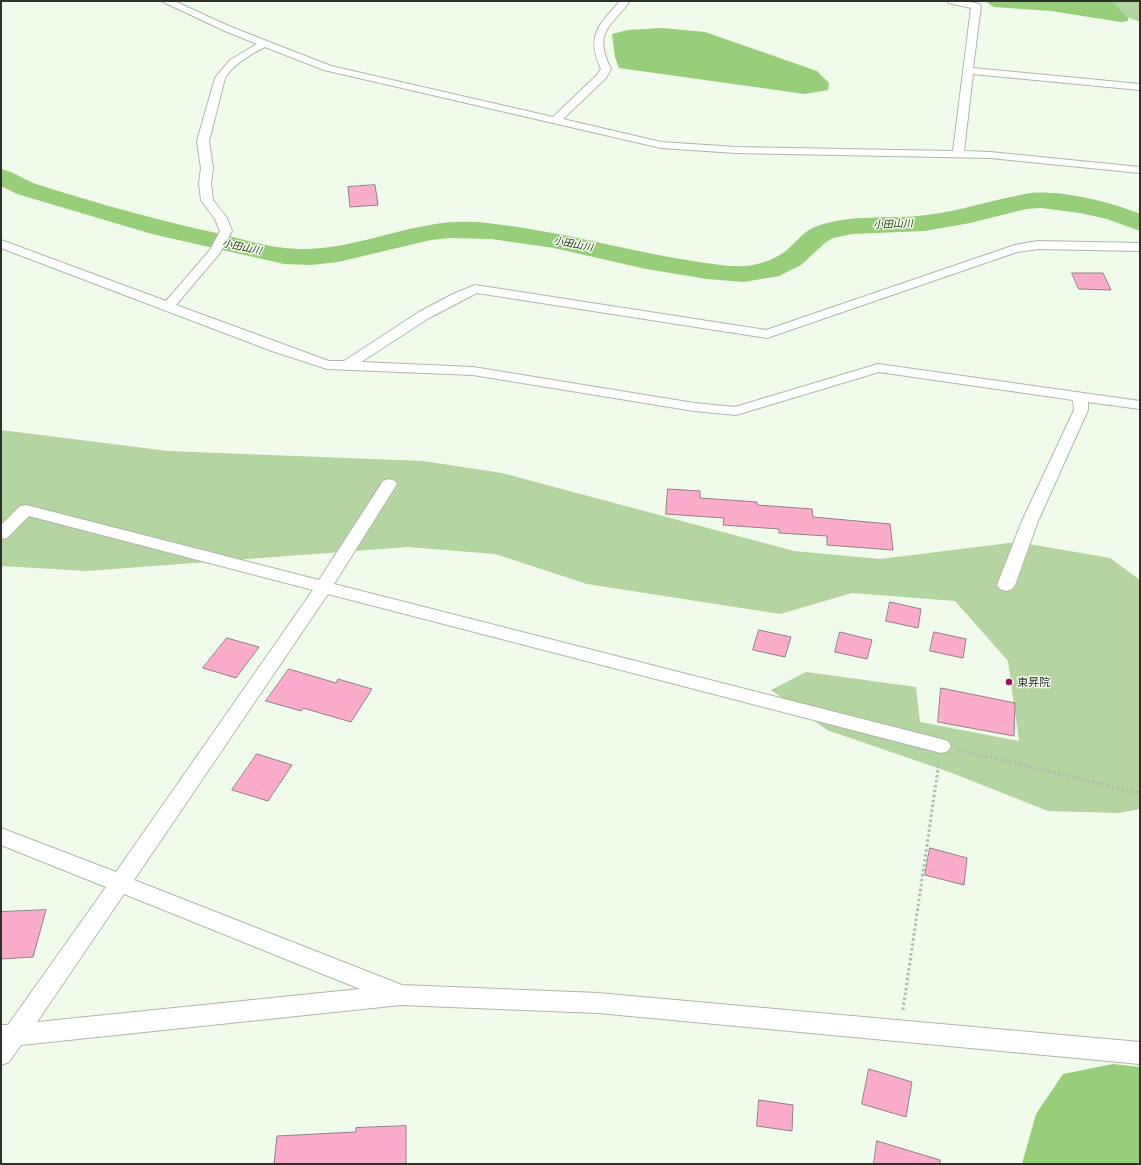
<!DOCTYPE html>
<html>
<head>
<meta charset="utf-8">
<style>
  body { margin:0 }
  #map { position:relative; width:1141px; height:1165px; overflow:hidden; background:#f1fbeb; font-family:Commissioner,sans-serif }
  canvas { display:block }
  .frame { position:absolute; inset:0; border:2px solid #2d312b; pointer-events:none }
</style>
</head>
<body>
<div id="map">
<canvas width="1141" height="1165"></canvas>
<div class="frame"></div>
</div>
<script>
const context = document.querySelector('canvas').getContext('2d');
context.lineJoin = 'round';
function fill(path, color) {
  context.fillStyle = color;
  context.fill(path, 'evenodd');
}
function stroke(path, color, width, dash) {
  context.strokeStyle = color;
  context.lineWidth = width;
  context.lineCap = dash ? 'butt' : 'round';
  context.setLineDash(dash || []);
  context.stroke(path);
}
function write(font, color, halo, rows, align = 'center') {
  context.font = font + ' Commissioner,"Noto Sans JP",sans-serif';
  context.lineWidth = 3;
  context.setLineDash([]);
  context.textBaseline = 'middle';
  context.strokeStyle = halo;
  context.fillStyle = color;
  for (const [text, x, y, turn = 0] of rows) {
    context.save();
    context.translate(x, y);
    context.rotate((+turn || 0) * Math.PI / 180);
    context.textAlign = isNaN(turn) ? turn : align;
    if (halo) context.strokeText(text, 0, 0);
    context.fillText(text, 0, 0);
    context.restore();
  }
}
fill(new Path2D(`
  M1084,1H1140V22Z
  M1,430L168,451L423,461L502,473L794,551L880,559L1017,542L1110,558L1140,580V809L1119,813L1048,811L952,773L827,730L771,690L806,672L916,687L920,722L1019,741L1008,661L955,601L852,593L780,614L587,584L495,554L408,547L87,571L1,566Z`), '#b4d4a2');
fill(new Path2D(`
  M985,1H1114L1116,6L1128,18V21L1121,22L1051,11L994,7Z
  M662,28L705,32L817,71L829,83L828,90L805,94L619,68L615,57L612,34L628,30Z
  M1113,1064L1140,1067V1164H1022L1036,1114L1063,1074Z`), '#98cd79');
fill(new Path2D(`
  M1,169C15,172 26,181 39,185C99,204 160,221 221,234C242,239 264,246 285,248C334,254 382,233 430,225C450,221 474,221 495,224C557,231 618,248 680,259C701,262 724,267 745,266C758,265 773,260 783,253C794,245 802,232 815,227C851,213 890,220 926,215C960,211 992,200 1025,194C1056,188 1111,202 1140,214V231L1107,219L1080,213L1041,208L1026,209L970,223L925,231L852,234L833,238L826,242L801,265L779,276L744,282L707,279L646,269L554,248L491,239L449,238L431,240L338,262L311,265L284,264L152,234L17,194L1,186Z`), '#98cd79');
const building = new Path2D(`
  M375,185L378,205L350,207L348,187Z
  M1072,273H1103L1111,290L1079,289Z
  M668,489L700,491V498L757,502V505L812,509L813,517L890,524L893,550L827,545V536L779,533V529L723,525L724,518L666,514Z
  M890,602L921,609L918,628L886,621Z
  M759,630L791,637L785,657L753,650Z
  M840,632L872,640L867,659L835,652Z
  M934,632L966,639L963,658L930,651Z
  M227,638L259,647L236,678L203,668Z
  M289,669L336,683L338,679L372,689L351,722L303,708L301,711L266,701Z
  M941,688L1015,703L1014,736L938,722Z
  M257,754L292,765L268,801L232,790Z
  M930,848L967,858L964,885L925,875Z
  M46,910L33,957L1,959V912Z
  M869,1069L912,1082L906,1117L862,1104Z
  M759,1100L793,1105L792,1131L757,1126Z
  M406,1126V1164H274L277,1136L356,1132V1128Z
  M877,1141L940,1160V1164H874Z`);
fill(building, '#fbaccb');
stroke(building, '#917f86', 1);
const minor = new Path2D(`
  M161,1H174L231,27L331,66L553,117L598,74L601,69C586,36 598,26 620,1H630C609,29 593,32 611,69L606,78L563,119L661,142L736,147L953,151L971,8L949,3L947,1H965L979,4L981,6L973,68L1140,84V90L973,74L964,151L990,152L1140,167V173L990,158L736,153L661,148L324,70L265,47C250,55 234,63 225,78L209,141L213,168L211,183L213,200L227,218L232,231L219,254L176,305L329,361H344L419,312L453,294L475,285L766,330L1015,245L1038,241L1140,243V251L1038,249L1017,252L767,338L477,293L429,318L361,362L473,367L694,403L735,407L878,364L1140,401V409L1088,402V410L1038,521L1015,585L1012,589L1006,591L1000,589L997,585L1022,521L1074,410L1073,400L879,372L736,415L694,411L473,375L327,369L272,351L1,248V240L166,301L210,250L220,231L215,219L201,200L199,183L201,168L197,141L215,78L230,60L257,44L225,31Z
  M389,479L395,481L397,484L334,584L941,739L948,741L951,746L948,751L941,753L328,594L134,880L402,985L598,993L1140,1042V1064L598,1013L401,1005L21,1045L9,1062L1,1065V1025H8L106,887L1,845V828L116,872L313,590L29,516L7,538L1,539V525L20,506L26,505L319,580L383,481ZM124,894L360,989L37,1022Z`);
stroke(minor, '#aeb8a9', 2);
stroke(new Path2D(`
  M958,750L989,757`), '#b4bcaf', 2.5, [2, 2]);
stroke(new Path2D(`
  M985,756L1140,793
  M903,1010L939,762`), '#b4bcaf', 3, [2.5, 2.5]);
fill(minor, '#fff');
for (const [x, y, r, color] of [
  [1009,682,4,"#9d115f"]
]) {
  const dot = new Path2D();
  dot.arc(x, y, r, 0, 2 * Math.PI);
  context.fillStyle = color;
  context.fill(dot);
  stroke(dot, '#f1fbeb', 1.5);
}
write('italic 10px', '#1b300e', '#f1fbeb', [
  ["小田山川",893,224,-2],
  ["小田山川",573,244,11],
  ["小田山川",242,247,12]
]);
write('11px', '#2d312b', '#f1fbeb', [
  ["東昇院",1017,682]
], 'left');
</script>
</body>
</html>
